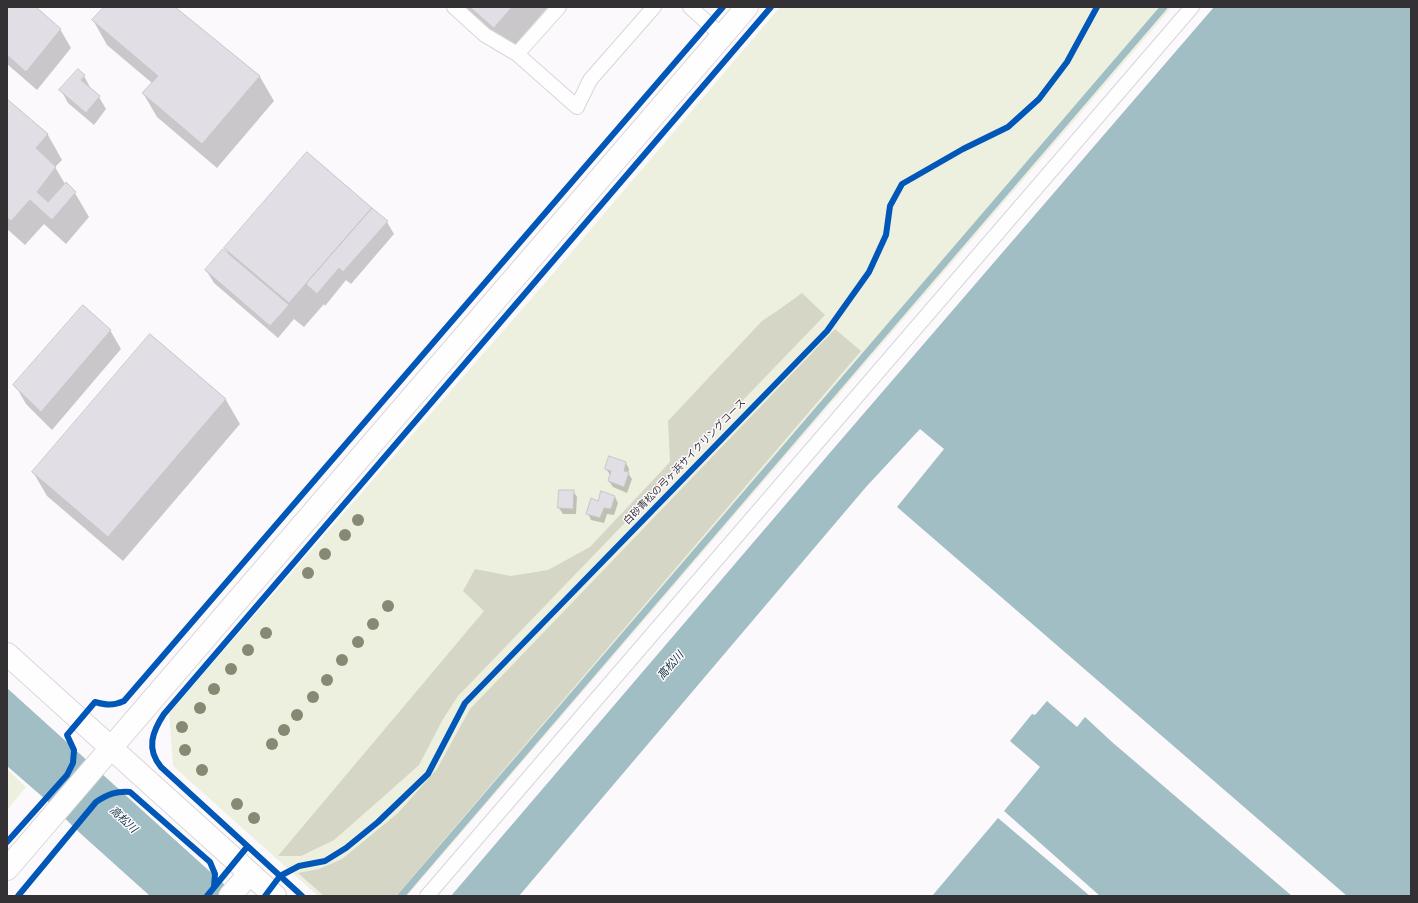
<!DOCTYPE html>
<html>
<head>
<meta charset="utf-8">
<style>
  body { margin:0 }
  #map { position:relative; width:1418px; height:903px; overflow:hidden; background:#fcf9fd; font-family:"Times New Roman",serif }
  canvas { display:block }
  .frame { position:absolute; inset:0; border:8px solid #333133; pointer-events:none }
</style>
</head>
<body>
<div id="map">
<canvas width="1418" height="903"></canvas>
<div class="frame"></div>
</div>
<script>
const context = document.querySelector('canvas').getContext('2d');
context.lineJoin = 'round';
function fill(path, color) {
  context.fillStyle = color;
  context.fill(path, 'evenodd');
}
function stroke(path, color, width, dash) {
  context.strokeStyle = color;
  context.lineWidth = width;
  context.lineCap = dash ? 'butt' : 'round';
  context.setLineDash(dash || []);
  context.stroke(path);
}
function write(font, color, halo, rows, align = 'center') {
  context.font = font + ' "Times New Roman","Noto Sans JP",serif';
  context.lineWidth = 3;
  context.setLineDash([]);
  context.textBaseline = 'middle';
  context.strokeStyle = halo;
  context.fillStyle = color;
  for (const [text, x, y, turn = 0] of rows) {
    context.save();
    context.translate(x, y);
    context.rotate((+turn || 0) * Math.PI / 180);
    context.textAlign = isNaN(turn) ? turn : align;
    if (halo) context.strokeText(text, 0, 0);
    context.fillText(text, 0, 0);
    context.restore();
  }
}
fill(new Path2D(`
  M780,7H1172L407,896H318L173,766L169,713L551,276Z
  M7,769L26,787L7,810Z`), '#eef0df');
fill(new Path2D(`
  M802,293L825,315L458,696L443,719L419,765L375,804L334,840L301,856H278L484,611L463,591L475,569L511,576L548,570L590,547L670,462L668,421L762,321L777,311Z
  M835,329L861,351L396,896H324L298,873L319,869L342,859L398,813L437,769L470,709Z`), '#d5d6c5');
fill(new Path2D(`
  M1214,7H1411V896H1347L897,507L944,449L920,429L866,487L519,896H451L828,455Z
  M7,688L237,896H150L81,834L45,799L7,766Z
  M1047,701L1077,727L1085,717L1112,742L1292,896H1100L1004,811L1040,767L1010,741L1032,714L1035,715Z
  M998,818L1090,896H932Z`), '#a0bec4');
fill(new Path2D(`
  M7,7H34L60,29L71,48L37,90L7,64Z
  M105,7H173L260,77L274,101L217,168L157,117L143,93L152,83L107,45L93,20Z
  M458,7H548L509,52Z
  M84,76L91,89L99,97L106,109L94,125L68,103L61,90Z
  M7,100L48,135L62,160L55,167L65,184L75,193L89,217L66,244L44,224L25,245L7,229Z
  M371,209L387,222L394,234L351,284L346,280L325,306L324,304L304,327L294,319L278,338L214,283L206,270L230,256L225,248Z
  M110,330L121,349L52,430L26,404L15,385Z
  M150,335L226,400L240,424L123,561L47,496L33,472Z
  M610,458L626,463L629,469L628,473L632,479L627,493L613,487L609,481L611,476L606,469Z
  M573,491L577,497L576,514H563L559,508Z
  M615,497L618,503L614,515L607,514L604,523L591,520L588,513L598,502Z`), '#0003');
stroke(new Path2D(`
  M401,896L1164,7`), '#a0bec4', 7);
const building = new Path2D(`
  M7,7H36L61,29L26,72L7,55Z
  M104,7H175L260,76L202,144L142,93L158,76L92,20Z
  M470,7H512L494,28Z
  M78,69L85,75L81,80L100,96L86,113L59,90Z
  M7,99L48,134L36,148L56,167L37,192L48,202L66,182L76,192L52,220L30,200L11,221L7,218Z
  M307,152L372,208L289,303L224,248Z
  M372,208L388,221L343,272L339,268L317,294L306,284Z
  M223,249L289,305L270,326L205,270Z
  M83,305L111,330L41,412L13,385Z
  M150,334L226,399L108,537L32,472Z
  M609,456L626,462L624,471L629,472L624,487L608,481L611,471L605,469Z
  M559,490H574L573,509L558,508Z
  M601,491L615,496L611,509L604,508L600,518L586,514L591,498L598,501Z`);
fill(building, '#e1dee6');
stroke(building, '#c7c6c9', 1);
const service = new Path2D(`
  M454,7L485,35L517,54
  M559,7L517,54L577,107L590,80L654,7
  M690,7L722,36
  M427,896L1192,7`);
const minor = new Path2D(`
  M230,896L250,873`);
const tertiary = new Path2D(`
  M7,654L275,896
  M7,869L747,7`);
stroke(service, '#d8d6d8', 16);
stroke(minor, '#d8d6d8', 24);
stroke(tertiary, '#d8d6d8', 24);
stroke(service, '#fffeff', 14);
stroke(minor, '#fffeff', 22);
stroke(tertiary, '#fffeff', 22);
stroke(new Path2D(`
  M7,842L67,775L73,763L74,750L67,735L95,702C106,705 113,706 124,701L723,7
  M18,896L96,802C108,794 116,791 130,792L210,862L215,874L214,887
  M207,896L247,847
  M265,896L280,876L299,866L325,861L346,848L378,822L428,774L465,703L827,331L869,272L886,235L890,206L902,184L963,149L1008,127L1039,99L1067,62L1097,7
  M302,896L161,767C146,749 152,732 164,714L771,7`), '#0057b8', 6);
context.fillStyle = '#888974';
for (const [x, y] of [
  [358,520],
  [345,535],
  [325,554],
  [308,573],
  [388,606],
  [373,624],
  [266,633],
  [358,642],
  [248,650],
  [342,660],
  [231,669],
  [327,680],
  [214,689],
  [313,697],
  [200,708],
  [297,715],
  [182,727],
  [284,730],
  [272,744],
  [185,750],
  [202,770],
  [237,804],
  [254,818]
]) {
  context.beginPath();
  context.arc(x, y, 6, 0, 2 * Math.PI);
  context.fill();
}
write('10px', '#333133', '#fdf8fe', [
  ["白砂青松の弓ヶ浜サイクリングコース",685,462,-46]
]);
write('italic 11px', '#043037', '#fdf8fe', [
  ["高松川",671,666,-49],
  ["高松川",123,820,43]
]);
</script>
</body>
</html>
